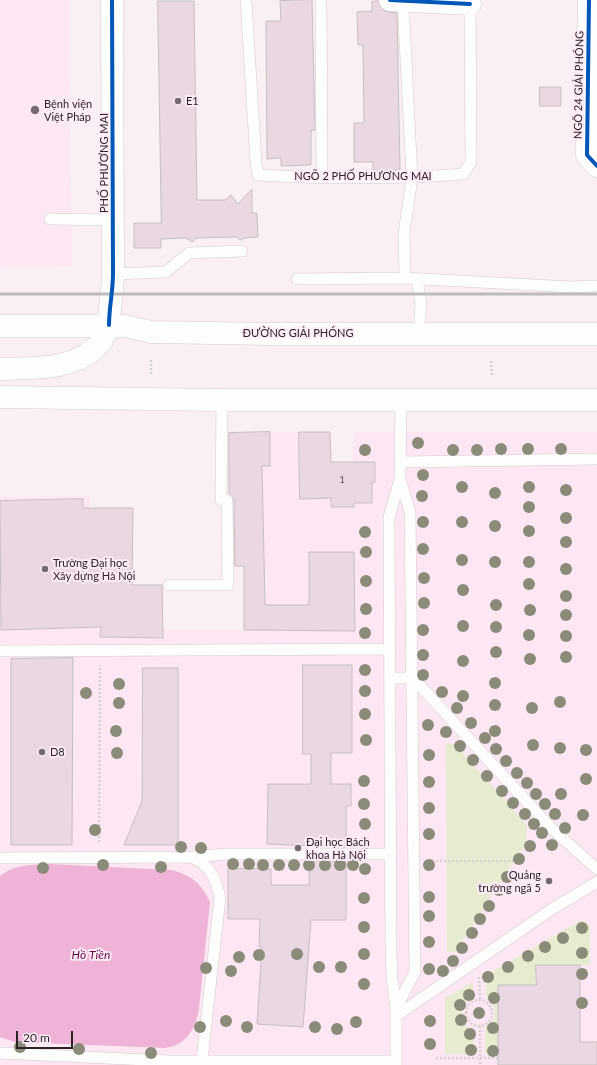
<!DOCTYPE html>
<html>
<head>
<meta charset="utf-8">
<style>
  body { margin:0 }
  #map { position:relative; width:597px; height:1065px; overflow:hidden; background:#f9eff4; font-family:Lato,sans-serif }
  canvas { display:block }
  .scale { position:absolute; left:16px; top:1031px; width:57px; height:18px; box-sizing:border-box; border:2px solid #2c2228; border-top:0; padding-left:5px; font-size:12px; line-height:14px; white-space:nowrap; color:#2c2228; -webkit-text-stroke:3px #fdebf5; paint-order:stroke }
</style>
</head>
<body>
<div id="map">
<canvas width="597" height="1065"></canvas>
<div class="scale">20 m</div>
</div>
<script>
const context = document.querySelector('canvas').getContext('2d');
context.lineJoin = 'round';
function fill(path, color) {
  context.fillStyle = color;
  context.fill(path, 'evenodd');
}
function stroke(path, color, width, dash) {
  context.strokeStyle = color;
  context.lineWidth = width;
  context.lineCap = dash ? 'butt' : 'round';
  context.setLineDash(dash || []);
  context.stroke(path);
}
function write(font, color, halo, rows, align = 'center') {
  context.font = font + ' Lato,sans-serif';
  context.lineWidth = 4;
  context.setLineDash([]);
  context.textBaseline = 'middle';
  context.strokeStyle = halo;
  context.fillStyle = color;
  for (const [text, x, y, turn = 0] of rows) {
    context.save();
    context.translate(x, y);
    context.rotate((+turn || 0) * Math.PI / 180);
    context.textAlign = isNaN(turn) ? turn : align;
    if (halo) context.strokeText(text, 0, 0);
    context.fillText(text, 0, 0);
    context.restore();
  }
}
fill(new Path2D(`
  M0,0H69L72,267L0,268Z
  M330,432L331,462H353V432H597V1065H0V497L89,496L90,508H133L132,584L163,585V629L244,630V566H230L229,433Z`), '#fce7f2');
fill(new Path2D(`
  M446,744H454L527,825L526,843L455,952H447Z
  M580,921H585L590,926V965H536V985H498V1054H485V1027L491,1024C498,1015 496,1004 486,998V975Z
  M473,982V996C461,1003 459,1016 467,1027L473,1030L474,1054H445V998Z`), '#e7ebcf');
fill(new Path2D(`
  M50,864L171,870C191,875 201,883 210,902L199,1008C196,1028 187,1045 165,1048L15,1042L0,1037V876C15,864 31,865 50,864Z`), '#eeb3d6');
const building = new Path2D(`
  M312,0L315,130H311V165L281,166V158L267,159L266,21H281L280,1Z
  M158,1H194L197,200H225L231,195L238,204L252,189V213H257L258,237L245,238L240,240L236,237L197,238L192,242L186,238L161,239V248H134V223H161Z
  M378,1L384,11L397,13L400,170L373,171V162H354V123H364L363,45H358L357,12L372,11V2Z
  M540,87H561V106H540Z
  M270,432V466H262L265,605H309V552H354L355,631L244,630V566H235L234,500L229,494V433Z
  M299,432H330L331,462H375V482H372V503H354V507H331V498L300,499Z
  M83,499V508H133L132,585H162L163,638L100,637L101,627L1,630L0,501Z
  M73,658L72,845H11V659Z
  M303,665H352V753H331V784H351V806H346V847L267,844L268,784H311V754H303Z
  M143,668H178V845H124L142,801Z
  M309,861H346V920H311L303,1027L257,1024L262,947H259L260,919H228V868L271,869V885H309Z
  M536,965H580V1042H597V1065H498V985H536Z`);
fill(building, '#e9d7e1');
stroke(building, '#c7bec2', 1);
const lane = new Path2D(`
  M246,0L256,163L258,175C327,179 395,179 463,174L471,162L470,4
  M321,0L322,178
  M403,1L412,178L404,233L405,278
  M50,219L113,220
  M113,274L166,272L189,253L242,251
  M297,279L405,278L571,287L597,286
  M417,279L421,303L419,334
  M401,462L597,459
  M169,585H228L227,500H221L222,400
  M0,651L390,649
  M390,678H413L551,828L597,869
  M191,857C211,865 216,879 220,898L202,1060
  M0,858L191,857L227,854H391
  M396,1008L415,972L410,512L400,479
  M396,1016L552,909L597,882
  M0,1053L169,1061H396
  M396,1065V1008L392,978L391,950L389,517L400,479L401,400`);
const street = new Path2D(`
  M390,0L470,4
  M589,0L587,155L597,166`);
const secondary = new Path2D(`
  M109,325C109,308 113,291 113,274L112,0`);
const primary = new Path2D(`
  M0,326H125L151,332L271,334H597
  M0,369C34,368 77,371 101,342C104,337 107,331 109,325
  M0,397L222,400H597`);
stroke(lane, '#d4c9cf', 12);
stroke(street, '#d4c9cf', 23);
stroke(secondary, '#d4c9cf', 23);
stroke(primary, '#d4c9cf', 23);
stroke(new Path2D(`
  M151,360V375
  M491,361L492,375
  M99,842L100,665
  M428,861H524
  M479,977L480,1000
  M466 1013a13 13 0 1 1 26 0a13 13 0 1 1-26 0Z
  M480,1026V1065
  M436,1058H498`), '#d4d1d2', 2.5, [2, 2]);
stroke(lane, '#fefdfd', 11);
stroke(street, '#fefdfd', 22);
stroke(secondary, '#fefdfd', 22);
stroke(primary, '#fefdfd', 22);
stroke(new Path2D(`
  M0,294H597`), '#bebbbd', 3);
stroke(new Path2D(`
  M390,0L470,4
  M589,0L587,155L597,166
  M109,325C109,308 113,291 113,274L112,0`), '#0057b8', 4);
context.fillStyle = '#8a8b79';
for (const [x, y] of [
  [418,443],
  [501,449],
  [528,449],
  [561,449],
  [365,450],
  [453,450],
  [477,450],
  [423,475],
  [462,487],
  [529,487],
  [566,490],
  [495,493],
  [422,496],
  [529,507],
  [566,518],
  [423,522],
  [462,522],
  [495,526],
  [529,531],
  [365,532],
  [566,542],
  [423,549],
  [366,552],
  [462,560],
  [495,562],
  [529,562],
  [566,569],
  [424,578],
  [366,581],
  [529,584],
  [463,590],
  [566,596],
  [424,603],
  [496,605],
  [366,609],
  [530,610],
  [566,615],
  [463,626],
  [496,627],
  [423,630],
  [365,633],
  [529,635],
  [566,636],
  [496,652],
  [423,655],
  [566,657],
  [530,659],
  [463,661],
  [365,670],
  [423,675],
  [495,683],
  [119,684],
  [365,691],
  [442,692],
  [86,693],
  [463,696],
  [560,702],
  [119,703],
  [495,705],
  [457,708],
  [532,708],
  [365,714],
  [471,723],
  [428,725],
  [116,731],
  [495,731],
  [446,732],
  [485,738],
  [366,740],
  [533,745],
  [460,746],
  [560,748],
  [496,749],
  [586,750],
  [117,753],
  [429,755],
  [473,760],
  [506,761],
  [517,773],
  [487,776],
  [586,779],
  [364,781],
  [429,782],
  [527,783],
  [502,791],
  [536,794],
  [561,794],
  [513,803],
  [364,804],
  [545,804],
  [429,808],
  [525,814],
  [555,814],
  [583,815],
  [365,824],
  [534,824],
  [565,828],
  [95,830],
  [542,833],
  [429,834],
  [365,843],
  [552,845],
  [530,846],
  [181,847],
  [201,848],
  [519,859],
  [233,864],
  [249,864],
  [103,865],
  [263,865],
  [279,865],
  [294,865],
  [309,865],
  [325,865],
  [340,865],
  [353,865],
  [429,865],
  [161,867],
  [43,868],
  [365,869],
  [507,877],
  [499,890],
  [429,897],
  [364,898],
  [489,906],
  [429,916],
  [480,919],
  [364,927],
  [582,928],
  [472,933],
  [563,938],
  [429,942],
  [545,947],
  [462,948],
  [582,953],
  [297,954],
  [364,954],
  [259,955],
  [528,956],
  [239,957],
  [453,961],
  [319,967],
  [341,967],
  [508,967],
  [206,968],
  [429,969],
  [231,971],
  [443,971],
  [582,974],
  [488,977],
  [364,984],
  [469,995],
  [494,998],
  [582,1003],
  [460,1005],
  [479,1013],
  [461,1020],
  [226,1021],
  [430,1021],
  [356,1022],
  [200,1027],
  [247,1027],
  [315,1027],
  [493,1028],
  [337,1029],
  [470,1034],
  [430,1044],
  [20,1047],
  [79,1049],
  [471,1050],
  [493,1051],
  [151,1053]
]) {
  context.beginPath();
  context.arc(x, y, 6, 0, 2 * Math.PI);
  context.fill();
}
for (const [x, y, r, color] of [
  [178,101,4,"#746a6f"],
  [35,110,5,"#746a6f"],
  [45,569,4,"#746a6f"],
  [42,752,4,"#746a6f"],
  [298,848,4,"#746a6f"],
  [549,881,4,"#746a6f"]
]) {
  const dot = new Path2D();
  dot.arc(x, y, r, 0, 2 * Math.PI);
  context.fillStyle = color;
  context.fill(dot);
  stroke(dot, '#fdebf5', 1.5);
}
write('9px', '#5c5057', null, [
  ["1",342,480]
]);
write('11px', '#2c2228', '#fdebf5', [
  ["NGÕ 24 GIẢI PHÓNG",579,85,-89],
  ["PHỐ PHƯƠNG MAI",104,163,-90],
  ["NGÕ 2 PHỐ PHƯƠNG MAI",363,176],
  ["ĐƯỜNG GIẢI PHÓNG",298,333]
]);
write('11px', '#2c2228', '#fdebf5', [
  ["E1",186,101],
  ["Bệnh viện",44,104],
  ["Việt Pháp",44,117],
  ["Trường Đại học",53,563],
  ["Xây dựng Hà Nội",53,576],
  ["D8",50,752],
  ["Đại học Bách",306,842],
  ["khoa Hà Nội",306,855],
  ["Quảng",541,875,"right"],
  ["trường ngã 5",541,888,"right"]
], 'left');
write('italic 12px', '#66054b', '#fdebf5', [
  ["Hồ Tiền",91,955]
]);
</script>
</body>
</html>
